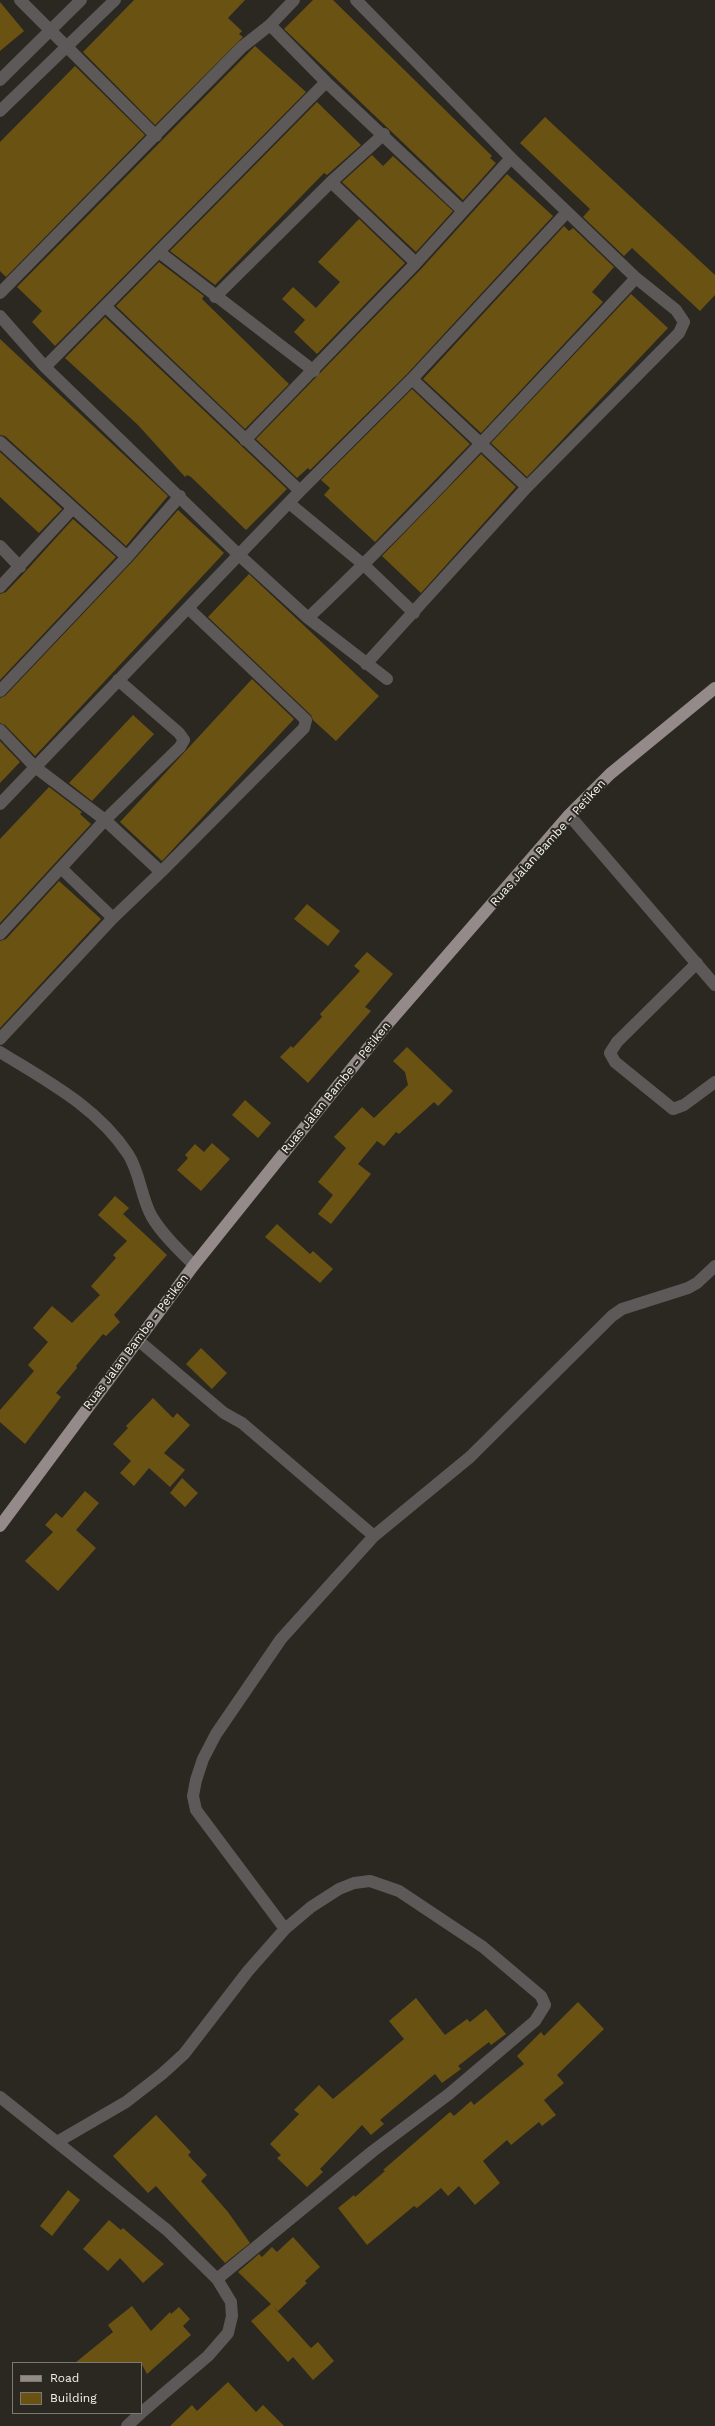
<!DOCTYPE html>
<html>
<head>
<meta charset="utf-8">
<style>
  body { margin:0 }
  #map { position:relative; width:715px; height:2426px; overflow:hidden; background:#2b2821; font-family:"Work Sans",sans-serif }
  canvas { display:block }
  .legend { position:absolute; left:12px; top:2362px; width:130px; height:52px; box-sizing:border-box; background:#2b2821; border:1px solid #7c7973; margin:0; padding:5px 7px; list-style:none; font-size:12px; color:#f5f3ee }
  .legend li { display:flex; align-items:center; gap:8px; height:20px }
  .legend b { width:20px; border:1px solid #7c7973 }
</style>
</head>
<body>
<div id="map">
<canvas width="715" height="2426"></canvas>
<ul class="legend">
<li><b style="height:5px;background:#938a89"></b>Road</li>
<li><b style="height:11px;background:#6a5213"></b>Building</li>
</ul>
</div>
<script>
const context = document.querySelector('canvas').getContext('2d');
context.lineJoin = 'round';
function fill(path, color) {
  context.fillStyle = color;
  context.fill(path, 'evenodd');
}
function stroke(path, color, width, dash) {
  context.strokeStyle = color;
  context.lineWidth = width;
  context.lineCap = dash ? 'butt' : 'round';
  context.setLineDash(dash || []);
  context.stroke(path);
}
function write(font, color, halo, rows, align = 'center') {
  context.font = font + ' "Work Sans",sans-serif';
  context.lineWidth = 4;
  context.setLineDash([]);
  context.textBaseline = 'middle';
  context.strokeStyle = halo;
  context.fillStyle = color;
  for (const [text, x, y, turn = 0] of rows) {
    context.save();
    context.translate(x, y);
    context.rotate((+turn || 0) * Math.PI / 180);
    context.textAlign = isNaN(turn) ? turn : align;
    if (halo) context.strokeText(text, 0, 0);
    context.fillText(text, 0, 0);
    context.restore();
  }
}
fill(new Path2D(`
  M134,0H245L228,18L242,31L239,34L243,37L155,125L83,52Z
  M313,0H333L492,156L490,158L496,163L463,200L284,29Z
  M0,2L24,31L0,51Z
  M255,46L306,92L55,346L32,322L42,311L17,287Z
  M75,66L145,135L6,277L0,271V142Z
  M317,102L361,145L327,175L324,173L215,285L170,251Z
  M545,117L715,275V295L700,311L632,248L624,256L583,217L590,209L520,143Z
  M372,155L383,166L393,156L453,211L416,252L342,182Z
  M507,174L553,216L407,374L310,470L308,468L297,478L256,439L422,268Z
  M359,219L405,263L317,354L294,332L305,320L282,299L293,287L316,308L340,282L318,262Z
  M564,226L569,231L573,228L614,267L592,292L603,302L481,433L423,379Z
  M159,262L204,296L202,299L289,384L245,429L116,306Z
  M631,294L668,328L527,477L491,443Z
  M105,317L287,489L246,530L191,477L187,475L185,477L138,425L65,358Z
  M0,339L168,496L126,546L5,436L0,435Z
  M412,389L470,444L375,542L324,495L330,488L321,480Z
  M0,452L62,509L39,533L0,497Z
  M481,454L516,487L421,593L382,556Z
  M178,510L224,553L35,756L5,725L0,723V698L5,696L132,562Z
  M73,519L116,557L0,680V594L6,592L25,572Z
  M249,574L379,696L336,741L313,720L311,715L208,617Z
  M252,679L294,719L162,861L120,822Z
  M133,715L154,734L92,801L69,783Z
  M0,741L20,762L0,783Z
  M49,787L82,812L80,814L91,824L0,923V839Z
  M59,881L101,919L0,1028V941L6,939Z
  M307,904L340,931L328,946L294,919Z
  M367,952L393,974L365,1007L371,1011L308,1083L280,1057L291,1046L293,1048L322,1017L320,1014L360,971L354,966Z
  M407,1047L453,1091L438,1106L434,1102L399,1134L396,1132L384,1146L377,1141L358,1164L371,1174L331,1224L318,1214L333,1195L318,1182L346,1148L334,1137L362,1107L374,1118L408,1085L405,1072L393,1061Z
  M245,1100L271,1123L258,1138L232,1115Z
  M212,1143L230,1159L201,1191L177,1170L188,1158L185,1155L195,1144L204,1152Z
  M115,1196L129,1208L123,1214L167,1255L114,1315L120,1322L106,1336L103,1334L76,1366L77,1368L56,1393L61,1397L25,1444L0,1422V1410L34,1371L28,1365L48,1342L33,1328L52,1306L72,1323L100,1295L91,1286L116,1258L113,1255L127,1241L98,1215Z
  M277,1224L310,1254L313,1251L333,1269L320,1283L265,1237Z
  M201,1348L227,1373L212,1389L186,1364Z
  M153,1398L173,1418L177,1413L190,1425L164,1453L185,1470L170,1487L149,1468L134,1486L120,1473L131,1461L113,1444L128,1428L126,1426Z
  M182,1478L198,1493L185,1507L170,1493Z
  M85,1491L99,1503L76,1530L96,1548L58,1591L25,1561L53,1532L45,1525L56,1513L62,1518Z
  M416,1998L445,2035L467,2019L470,2022L486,2009L506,2034L491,2045L489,2042L458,2066L461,2069L442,2083L435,2074L380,2120L384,2124L371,2135L362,2125L320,2169L323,2172L307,2187L277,2158L281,2155L270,2144L299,2114L294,2110L319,2085L333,2099L404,2039L389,2021Z
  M578,2002L604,2029L557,2075L564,2083L544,2100L556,2115L542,2126L539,2122L511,2145L507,2140L483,2161L500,2183L475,2205L459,2186L448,2196L441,2188L417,2208L414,2206L367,2245L338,2208L354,2195L355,2197L385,2171L383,2170L450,2112L454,2116L471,2101L474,2105L524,2064L517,2056L541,2032L544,2036Z
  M156,2115L191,2152L188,2155L207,2175L201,2181L228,2212L250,2243L225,2263L156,2186L148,2193L113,2156Z
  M68,2190L80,2200L52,2236L40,2226Z
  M109,2220L121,2230L123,2228L164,2264L143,2283L120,2258L108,2271L83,2249Z
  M293,2237L320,2267L305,2281L307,2283L278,2311L272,2305L311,2348L318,2342L334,2361L313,2380L293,2357L288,2362L251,2321L271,2304L238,2272L259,2254L262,2257L272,2247L277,2252Z
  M132,2306L151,2331L170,2312L171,2314L179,2307L190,2319L183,2326L191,2335L147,2374L141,2363H75L113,2332L108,2325Z
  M228,2382L256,2412L263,2405L284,2426H170L192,2405L197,2411Z`), '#6a5213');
stroke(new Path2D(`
  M20,0L156,136
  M356,0L511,158L636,278L676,310L684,322L679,333L527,487L366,664
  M270,25L326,82L463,211
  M0,80L81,0
  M0,111L115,0
  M331,182L416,263
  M159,252L314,371
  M0,293L242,47L270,25L294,0
  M215,297L331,182L384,134
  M105,306L300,491
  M0,316L45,367L240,556L308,618L387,679
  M45,367L326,82
  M412,379L527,487
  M245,440L416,263L511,158
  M0,442L127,557
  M289,503L364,565L414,613
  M0,546L20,567
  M0,587L73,508
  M308,618C422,510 528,393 636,278
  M0,691L127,557L180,496
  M0,730L35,767L105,820L161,872L113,918L0,1039
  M0,804L300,491L412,379L567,212
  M569,815L715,985
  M62,869L113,918
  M161,872L304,728L306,720L189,609
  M0,934L105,820L180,747L184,740L179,733L118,680
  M697,963L617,1042L610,1053L615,1062L673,1109L684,1105L715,1082
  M0,1052C47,1081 97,1107 128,1154C140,1172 141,1198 152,1217C163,1235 179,1250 194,1265
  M139,1341L224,1413L242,1423L374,1536
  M285,1929L196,1810L193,1796L196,1780L203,1759L216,1734L281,1639L374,1536L470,1457L612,1316L622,1309L688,1288L697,1283L715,1266
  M0,2097L167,2230L217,2279L231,2302L232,2316L228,2333L208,2356L141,2413
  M57,2142L126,2102L162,2074L184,2054L248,1971L285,1929L311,1907L339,1889L354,1883L370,1881L399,1891L483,1947L541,1996L545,2005L535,2021L449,2094L373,2151L217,2279
  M127,2426L141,2413`), '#5e5959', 12);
stroke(new Path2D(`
  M0,1526L194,1265L385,1027L569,815L610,774L715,688`), '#938a89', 12);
write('12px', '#f5f3ee', '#2b2821', [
  ["Ruas Jalan Bambe - Petiken",548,843,-48],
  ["Ruas Jalan Bambe - Petiken",336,1088,-51],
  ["Ruas Jalan Bambe - Petiken",136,1342,-53]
]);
</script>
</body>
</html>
